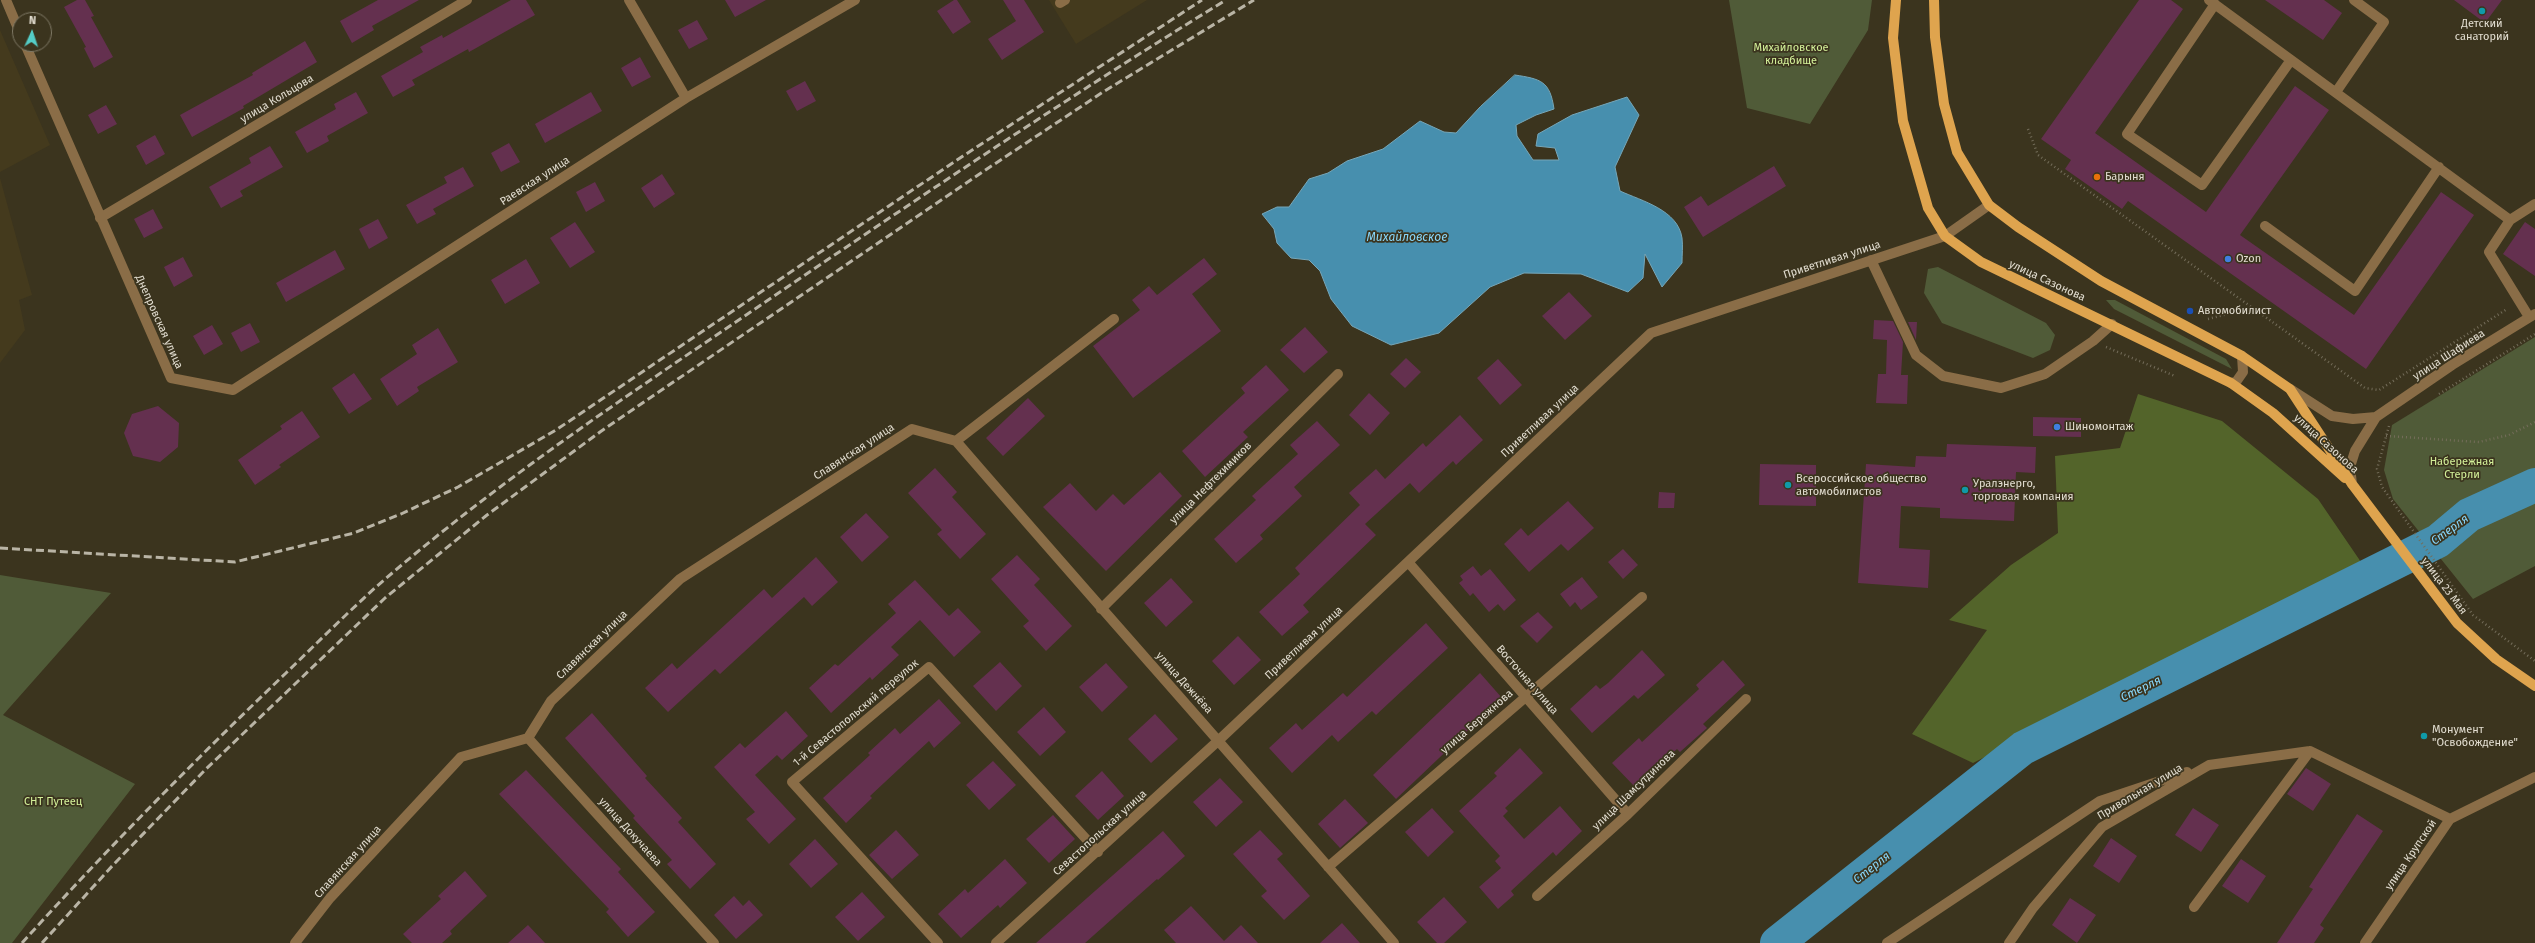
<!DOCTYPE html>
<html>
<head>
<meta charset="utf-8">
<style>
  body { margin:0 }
  #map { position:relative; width:2535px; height:943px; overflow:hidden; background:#3b341e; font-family:"Fira Sans",sans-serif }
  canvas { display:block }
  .north { position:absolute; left:12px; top:12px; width:40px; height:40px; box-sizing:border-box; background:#3b341e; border:1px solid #7e7865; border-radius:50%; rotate:3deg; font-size:11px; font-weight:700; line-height:16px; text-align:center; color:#e2ddd0 }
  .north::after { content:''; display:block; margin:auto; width:14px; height:18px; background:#54cdc7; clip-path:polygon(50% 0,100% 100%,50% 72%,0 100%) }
</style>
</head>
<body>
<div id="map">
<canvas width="2535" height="943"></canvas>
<div class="north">N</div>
</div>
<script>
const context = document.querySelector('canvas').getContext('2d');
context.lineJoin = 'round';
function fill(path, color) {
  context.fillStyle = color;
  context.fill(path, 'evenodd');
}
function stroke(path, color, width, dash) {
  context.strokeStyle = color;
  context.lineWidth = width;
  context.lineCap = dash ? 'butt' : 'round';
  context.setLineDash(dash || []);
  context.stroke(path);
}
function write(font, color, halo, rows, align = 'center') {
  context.font = font + ' "Fira Sans",sans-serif';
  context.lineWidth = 3.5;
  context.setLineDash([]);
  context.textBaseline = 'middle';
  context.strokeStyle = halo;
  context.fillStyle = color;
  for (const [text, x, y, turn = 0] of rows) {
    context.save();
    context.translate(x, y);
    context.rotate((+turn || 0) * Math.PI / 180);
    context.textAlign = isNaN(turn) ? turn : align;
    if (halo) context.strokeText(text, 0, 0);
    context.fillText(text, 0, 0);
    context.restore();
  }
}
fill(new Path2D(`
  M1049,0H1147L1076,44Z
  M0,30L50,145L0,172Z
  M0,178L32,295L19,300L25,330L0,363Z`), '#443a1d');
fill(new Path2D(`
  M1729,0H1872L1868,30L1810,124L1747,108Z
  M1938,267L2046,323L2055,335L2050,350L2033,358L1942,323L1924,293L1928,269Z
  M2106,300H2115L2226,359L2232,369L2114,309Z
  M2535,337V566L2473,599L2393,499L2384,470L2392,425Z
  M0,575L111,593L3,715L135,784L12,943H0Z`), '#505b38');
fill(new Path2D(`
  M2138,394L2222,421L2318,499L2363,565L1973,763L1912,734L1987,630L1949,620L2011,565L2058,533L2055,456L2120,448Z`), '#53642a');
const water = new Path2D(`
  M1515,75C1541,79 1550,81 1554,109L1536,115L1516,125L1517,136L1533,160H1559L1555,148L1536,146L1538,134L1572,115L1627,97L1639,115L1615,167L1620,191C1642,201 1678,210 1682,238C1683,246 1682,255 1682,263L1662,287L1645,254L1643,278L1628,292L1581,274L1524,273L1490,287L1439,333L1391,345L1352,326L1331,299L1320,271L1309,260L1291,258L1277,243L1274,229L1262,214L1277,207H1289L1309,179L1328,173L1347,161L1383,149L1420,121L1444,132L1456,133L1480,107Z`);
fill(water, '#478fae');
stroke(water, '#76a6b8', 1);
stroke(new Path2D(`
  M1777,943L2023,748L2438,541L2469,515L2535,485`), '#478fae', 34);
fill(new Path2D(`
  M77,0H85L94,16L91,17L113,57L94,68L84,48L86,47L64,7Z
  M378,0H419L372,26L374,30L352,43L340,21Z
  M511,0H526L535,15L469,52L468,49L412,80L415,85L393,97L381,76L423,52L420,47L442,35L443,38Z
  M725,0H766L735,17Z
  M954,0H957L971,22L953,34L937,11Z
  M1003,0H1024L1044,32L1002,60L988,39L1016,21Z
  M2139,0H2171L2183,9L2095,133L2206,212L2295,86L2329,110L2240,235L2354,315L2441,192L2474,215L2366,369L2128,201L2122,209L2065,169L2071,160L2041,139Z
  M2265,0H2324L2342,13L2323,40Z
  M2454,0H2502L2485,23Z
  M697,20L708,39L689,49L678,30Z
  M305,41L317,62L243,106L244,108L192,137L180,115L253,75L252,73Z
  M640,57L651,77L632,87L621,68Z
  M805,81L816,101L797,111L786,91Z
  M356,92L368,113L327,136L329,141L307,153L295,132L336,109L334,104Z
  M591,92L602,111L545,143L535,124Z
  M106,105L117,124L98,134L88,115Z
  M155,135L165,154L146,165L136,146Z
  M509,143L520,162L501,172L491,153Z
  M270,146L283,167L240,191L243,196L221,208L209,187L251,163L249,158Z
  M1774,166L1786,186L1703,237L1684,207L1701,196L1708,206Z
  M463,167L474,186L433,209L436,214L417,224L406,205L447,183L444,177Z
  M662,174L675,194L654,208L641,188Z
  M595,182L605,201L586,212L576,192Z
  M153,209L163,228L144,238L134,219Z
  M378,219L388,238L369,249L359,229Z
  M575,222L595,252L570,268L550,238Z
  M2525,222L2535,229V276L2503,254Z
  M335,250L345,269L286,302L276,283Z
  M183,257L193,276L174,287L164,267Z
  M1204,258L1217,274L1192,294L1221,331L1133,398L1093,346L1140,310L1132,300L1149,286L1157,295Z
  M526,259L540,283L505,304L491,280Z
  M1569,292L1592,316L1565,340L1542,316Z
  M1874,320L1893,321L1903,342L1901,375H1908L1907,404L1876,403L1878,374H1886L1887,340L1873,339Z
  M1908,322H1917L1916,340Z
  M250,323L260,342L241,352L231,333Z
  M212,325L223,344L204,355L193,336Z
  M1305,327L1328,352L1304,373L1280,350Z
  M438,328L458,362L417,387L419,391L397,406L380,379L417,354L412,345Z
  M1406,358L1421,372L1405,388L1390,374Z
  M1498,359L1522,385L1500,405L1477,378Z
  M1266,365L1289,390L1243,432L1248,437L1205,477L1182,451L1245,393L1241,388Z
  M354,373L372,399L349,414L332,388Z
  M1369,393L1390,413L1370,435L1349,415Z
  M1028,398L1045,416L1003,456L986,438Z
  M158,406L179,423L178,447L160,462L133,456L124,433L132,414Z
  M302,411L320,437L279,465L281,467L255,485L238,460L282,429L280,426Z
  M1460,415L1483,440L1456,465L1453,461L1419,493L1410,483L1365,524L1376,535L1303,605L1309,612L1282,636L1259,612L1300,574L1295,568L1360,505L1349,493L1376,469L1385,479L1423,443L1426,447Z
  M2033,417L2081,418V437L2033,436Z
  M1317,421L1340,445L1294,487L1302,496L1260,535L1263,539L1236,563L1214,539L1256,500L1252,496L1298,454L1290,445Z
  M1947,444L2036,447L2035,473L2016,472L2014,521L1940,518V508L1901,506L1899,548L1930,550L1928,588L1858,583L1866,464L1915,467L1916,456L1946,457Z
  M1760,464L1816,465V506L1759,505Z
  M935,468L957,492L952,497L986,534L960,559L937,534L942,530L908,493Z
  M1160,472L1182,496L1106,571L1043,507L1070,483L1096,511L1113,494L1124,505Z
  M1659,492L1675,493L1674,508H1658Z
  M1568,501L1594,528L1568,551L1561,544L1529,572L1504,544L1521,528L1528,536Z
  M866,513L889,537L862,562L840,537Z
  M1623,549L1638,565L1623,579L1608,562Z
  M1017,555L1040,579L1034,585L1072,626L1046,651L1023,626L1029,621L991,579Z
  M816,557L838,582L812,606L804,597L720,674L715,669L668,712L645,688L672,663L677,669L764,589L772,598Z
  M1473,566L1481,576L1490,569L1516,600L1504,611L1498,604L1489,612L1473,593L1470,596L1459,583L1463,580L1460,576Z
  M1582,577L1598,597L1581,610L1575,602L1570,607L1560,594Z
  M1171,578L1193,602L1166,627L1144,603Z
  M915,580L949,616L958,608L981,632L954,657L920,620L891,647L899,655L872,680L870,677L831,713L809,688L835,664L838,666L896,613L888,604Z
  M1538,612L1553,627L1537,643L1520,626Z
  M1426,623L1448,648L1376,715L1372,711L1338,742L1332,735L1292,773L1269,748L1296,723L1302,730L1343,693L1347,697Z
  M1238,636L1261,660L1234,685L1212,661Z
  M1642,650L1665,675L1638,699L1634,695L1592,733L1570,709L1596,685L1600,689L1608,683Z
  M1723,660L1745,685L1703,724L1707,728L1680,752L1677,749L1635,787L1612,763L1639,738L1642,742L1699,689L1696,685Z
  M1000,662L1022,686L996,711L973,686Z
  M1106,663L1128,687L1102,712L1079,687Z
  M1480,673L1502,698L1396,799L1373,775Z
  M939,699L961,723L934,748L929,741L870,796L872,798L846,823L823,798L870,755L868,753L895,728L900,734Z
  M1044,707L1066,732L1040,756L1017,732Z
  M786,711L808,736L782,760L777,755L755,775L796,819L769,844L746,819L755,812L714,767L740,743L745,748Z
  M592,713L647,776L645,778L682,818L678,822L716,864L690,889L667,864L672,860L633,818L635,816L565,738Z
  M1155,714L1178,739L1151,763L1128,739Z
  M1520,748L1543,773L1505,808L1508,811L1503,816L1524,839L1560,806L1582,831L1556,856L1553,852L1511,891L1514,895L1498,909L1479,887L1501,868L1495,861L1500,856L1459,811L1497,776L1494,773Z
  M993,761L1016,785L989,810L966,785Z
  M2306,768L2331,784L2313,811L2287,794Z
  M526,770L621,869L618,872L655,912L628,937L606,912L609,909L499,794Z
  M1102,771L1124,796L1098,820L1075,796Z
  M1220,778L1243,802L1216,827L1193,802Z
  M1345,799L1368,823L1340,848L1318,824Z
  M1432,808L1454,832L1428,857L1405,832Z
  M2193,808L2219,825L2201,852L2175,835Z
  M2357,814L2383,831L2320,925L2324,928L2314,943H2277L2313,889L2309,887Z
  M1053,815L1075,839L1049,863L1026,839Z
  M896,830L919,855L892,879L869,855Z
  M1260,830L1283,854L1277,859L1310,896L1284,920L1261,896L1267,891L1233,854Z
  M1163,831L1185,856L1158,880L1157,879L1085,943H1036Z
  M2111,838L2137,856L2119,883L2093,866Z
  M815,839L838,864L811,888L789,864Z
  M1005,859L1027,883L1000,908L998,905L961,938L938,914L965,889L968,893Z
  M2241,859L2266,876L2248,903L2222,886Z
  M465,871L487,896L450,931L452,934L442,943H412L403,934L441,899L438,896Z
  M862,892L885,917L858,941L835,917Z
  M734,896L743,906L749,900L763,915L736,939L714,915Z
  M1444,897L1467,922L1444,943H1437L1417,922Z
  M2070,898L2096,915L2077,943L2052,925Z
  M1191,906L1224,941L1241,925L1258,943H1176L1164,930Z
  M1342,923L1360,943H1320Z
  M528,925L545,943H508Z`), '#64304f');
stroke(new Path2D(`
  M2028,129L2038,155L2365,388L2379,390L2507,309
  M2208,319L2252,308
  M2106,347L2175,376
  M2439,394L2535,334
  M2389,426L2377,469L2382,487L2473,615L2535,661
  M2386,436L2479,442L2509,435L2535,422`), '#746d5a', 2.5, [1, 3]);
stroke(new Path2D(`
  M6,0L20,33
  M629,0L686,98
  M2209,0L2510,220L2489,252L2529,317
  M1060,3L1065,0
  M2215,4L2127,134L2202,185L2291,60
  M25,44L171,378L233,390L686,98L855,0
  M2336,92L2384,22L2354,0
  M100,218L467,0
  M2510,220L2535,204
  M2265,226L2355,291L2439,167
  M1871,260L1916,355L1943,376L2001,388L2045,374L2093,341L2112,324
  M2231,383L2236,382L2243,372L2242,356
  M2290,389L2332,416L2353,419L2376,417
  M956,441C1101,609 1249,774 1394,943
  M956,441L1114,319
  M2352,484L2350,467L2355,451L2376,417L2452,365L2535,314
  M1408,562L1628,814
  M1101,609L1338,374
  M528,738L714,943
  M1328,867L1642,597
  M1537,896L1628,814L1746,699
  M2194,907L2310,751
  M295,943L330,898L461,757L528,738L551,701L680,579L912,429L956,441
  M938,943L792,782L929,667L1098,852
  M996,943L1219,740L1651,333L1945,236L1989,205
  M1887,943L2100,801L2187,772
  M2009,943L2033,908L2102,827L2209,765L2310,751L2450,819
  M2365,943L2450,819L2535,777`), '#8a6d47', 10);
stroke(new Path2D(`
  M1896,0L1893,38L1903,121L1928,208L1945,236L1981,262L2231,383L2273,413L2345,478
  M1934,0L1935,37L1944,104L1957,152L1989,205L2018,227L2101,281L2242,356L2290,389L2352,484L2457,623L2496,659L2535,686`), '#dfa44e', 10);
stroke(new Path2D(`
  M0,548L235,562L354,533L401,514L458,487L556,430L963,156L1202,0
  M22,943C107,849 195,760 286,673C316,644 345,615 376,587C494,484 625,397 755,309C911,203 1066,98 1226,0
  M42,943L114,864L205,770L385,598L487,515L600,432L975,177L1103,92L1254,0`), '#b9b4a5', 3, [8, 4]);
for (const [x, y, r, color] of [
  [2482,11,4,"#0f9aa8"],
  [2097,177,4,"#e8710a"],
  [2228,259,4,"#3f7fe0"],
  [2190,311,4,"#1a4fb4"],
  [2057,427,4,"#3f7fe0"],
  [1788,485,4,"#0f9aa8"],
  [1965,490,4,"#0f9aa8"],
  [2424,736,4,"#0f9aa8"]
]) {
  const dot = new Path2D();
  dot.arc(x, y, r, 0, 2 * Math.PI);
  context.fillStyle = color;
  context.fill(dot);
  stroke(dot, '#3b341e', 1.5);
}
write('11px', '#e2ddd0', '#3b341e', [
  ["Детский",2482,24,"center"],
  ["санаторий",2482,37,"center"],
  ["Барыня",2105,177],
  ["Ozon",2236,259],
  ["Автомобилист",2198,311],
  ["Шиномонтаж",2065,427],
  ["Всероссийское общество",1796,479],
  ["автомобилистов",1796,492],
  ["Уралэнерго,",1973,484],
  ["торговая компания",1973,497],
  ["Монумент",2432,730],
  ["\"Освобождение\"",2432,743]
], 'left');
write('11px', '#d3f099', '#3b341e', [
  ["Михайловское",1791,48],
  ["кладбище",1791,61],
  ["Набережная",2462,462],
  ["Стерли",2462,475],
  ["СНТ Путеец",53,802]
]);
write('11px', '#e2ddd0', '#3b341e', [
  ["улица Кольцова",277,99,-31],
  ["Раевская улица",535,181,-33],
  ["Приветливая улица",1832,260,-18],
  ["улица Сазонова",2047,281,25],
  ["Днепровская улица",159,322,66],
  ["улица Шафиева",2449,355,-33],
  ["Приветливая улица",1540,421,-43],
  ["улица Сазонова",2326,444,42],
  ["Славянская улица",854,452,-33],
  ["улица Нефтехимиков",1211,483,-45],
  ["улица 23 Мая",2444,586,53],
  ["Приветливая улица",1304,643,-43],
  ["Славянская улица",592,645,-44],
  ["Восточная улица",1527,680,49],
  ["улица Дежнёва",1184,683,48],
  ["1-й Севастопольский переулок",856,713,-40],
  ["улица Бережнова",1477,722,-41],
  ["улица Шамсутдинова",1634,790,-44],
  ["Привольная улица",2140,792,-31],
  ["улица Докучаева",630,832,48],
  ["Севастопольская улица",1100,833,-42],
  ["улица Крупской",2411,855,-56],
  ["Славянская улица",348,862,-48]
]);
write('italic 12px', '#88d7fb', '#3b341e', [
  ["Михайловское",1407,238],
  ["Стерля",2450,530,-36],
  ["Стерля",2141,689,-26],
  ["Стерля",1872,868,-38]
]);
</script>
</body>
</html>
